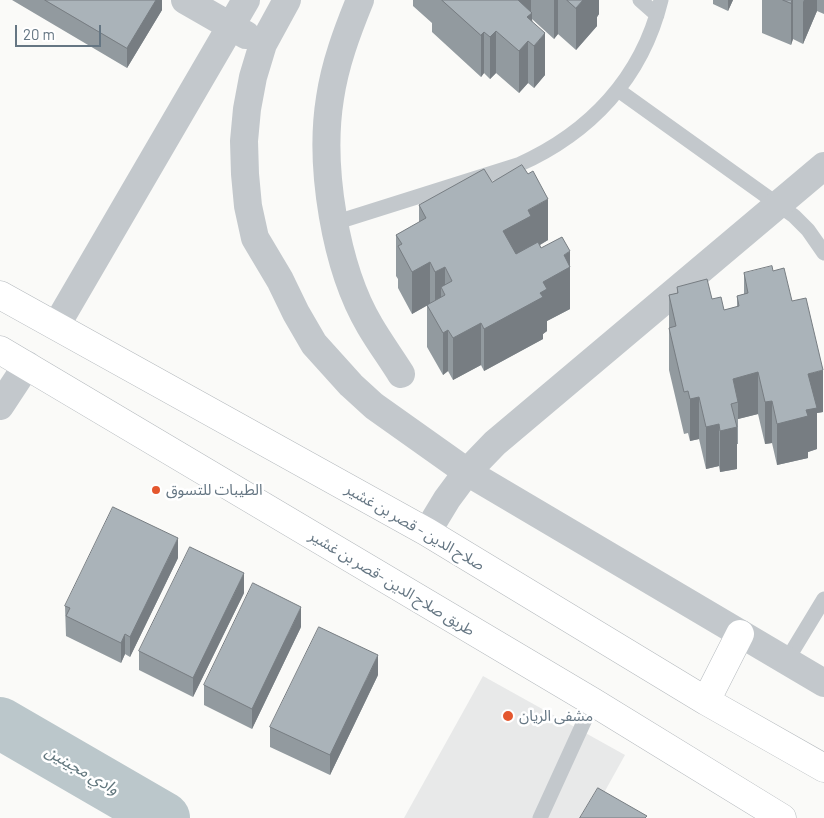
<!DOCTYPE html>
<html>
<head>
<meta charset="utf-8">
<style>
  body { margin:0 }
  #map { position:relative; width:824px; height:818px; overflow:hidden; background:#fafaf8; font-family:Barlow,sans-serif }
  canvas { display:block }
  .scale { position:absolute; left:15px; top:25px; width:86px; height:22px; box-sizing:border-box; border:2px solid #657683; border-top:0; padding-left:6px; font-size:15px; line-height:18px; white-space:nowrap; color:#657683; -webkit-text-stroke:4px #fff; paint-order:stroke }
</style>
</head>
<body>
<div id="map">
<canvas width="824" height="818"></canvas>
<div class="scale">20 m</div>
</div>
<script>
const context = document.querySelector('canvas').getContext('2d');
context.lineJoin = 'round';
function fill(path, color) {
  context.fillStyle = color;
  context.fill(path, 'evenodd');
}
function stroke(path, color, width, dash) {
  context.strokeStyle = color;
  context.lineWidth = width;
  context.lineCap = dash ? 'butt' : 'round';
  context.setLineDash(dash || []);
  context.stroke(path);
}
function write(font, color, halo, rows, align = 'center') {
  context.font = font + ' Barlow,"Noto Sans Arabic",sans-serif';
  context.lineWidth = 5;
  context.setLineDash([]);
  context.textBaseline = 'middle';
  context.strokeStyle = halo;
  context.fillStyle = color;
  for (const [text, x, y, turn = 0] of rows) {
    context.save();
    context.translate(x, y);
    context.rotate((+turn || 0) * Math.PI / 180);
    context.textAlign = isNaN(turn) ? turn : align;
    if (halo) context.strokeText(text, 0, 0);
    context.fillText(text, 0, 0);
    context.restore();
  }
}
fill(new Path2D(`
  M483,676L625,755L590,818H404Z`), '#e8e9e9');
stroke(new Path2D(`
  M0,723L164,818`), '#bbc7cb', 52);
const trunk = new Path2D(`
  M0,295L427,532L706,701L824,768
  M0,350L593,702L782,818
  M706,701L740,634`);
stroke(trunk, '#b4b9bd', 29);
stroke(new Path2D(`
  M640,0L657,15
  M618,90L794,216L808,230L824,253
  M334,223L518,165C590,133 642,78 661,0
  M787,660L824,599
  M540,818L593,702`), '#c3c8cc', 15);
stroke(new Path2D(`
  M185,0L246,35
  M287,0L263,44L253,77L247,109L244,141L245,174L248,206L255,238L280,280L296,313L314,344L351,385L374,406L467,472L824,683
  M360,0C347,32 335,64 330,98C319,166 335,267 370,326C380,343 391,358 401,374
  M56,326L246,0
  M0,406L27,365
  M427,532L447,499L467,472L495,443L824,166`), '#c3c8cc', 28);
stroke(trunk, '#fff', 28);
fill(new Path2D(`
  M12,0H162V10L127,68Z
  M413,0H599V14L597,17V26L576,50L558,34L554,39L532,19L545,75L534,88L528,83L519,93L496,73L490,79L484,73L481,77L432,32V23L413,6Z
  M713,0H733L728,11L713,4Z
  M762,0H824V14L817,11L803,44L793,39L791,45L762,33Z
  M492,182L548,240L540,245L541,248L570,266V309L547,321V331L543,334V339L484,371L481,365L453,380L448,371L443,375L427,347V305L412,314L398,288V279L396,276V235L419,223V205Z
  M773,271L792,301L823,412L817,413V449L808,452V458L777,465L772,443L765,444L758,414L738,419V444H737V469L720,472L719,466L706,469L699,439L690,441L688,433L684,434L669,370V295L677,293V287L712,299L724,310L737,307V296L744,294V273Z
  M178,558L130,657L125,654L121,663L66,636L65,606Z
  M244,593L193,697L139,670V651Z
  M301,627L252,729L204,705V685Z
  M378,675L330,775L270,747V727Z`), '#929a9f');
fill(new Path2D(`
  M156,0H162V10L127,68V48Z
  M513,0H531V13H532V44L528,41V83L519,93V51Z
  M554,0H558V34L554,39Z
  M583,0H599V14L597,17V26L576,50V8Z
  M728,0H733L728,11Z
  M792,0H793V39L791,45V3Z
  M804,0H817V11L803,44V2Z
  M496,31V73L490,79V37Z
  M484,32V73L481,77V35Z
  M545,33V75L534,88V46Z
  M548,199V240L531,250L503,273V231L528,210Z
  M570,251V309L547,321V331L543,334V339L484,371V329L540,293L543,282L564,255Z
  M430,262V304L412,314V272Z
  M445,267V294L441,287V311L435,314V272Z
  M481,323V365L453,380V338Z
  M448,330V371L443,375V333Z
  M823,370V412L817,413V449L808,452V458L777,465V424L806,410L808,374Z
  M758,372V414L738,419V402L733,379Z
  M699,397V439L690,441V399Z
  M772,401V443L765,444V402Z
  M719,424V466L706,469V427Z
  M737,427V469L720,472V431Z
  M178,538V558L130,657V637Z
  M244,573V593L193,697V678Z
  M301,607V627L252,729V709Z
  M125,634V654L121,663V643Z
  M378,655V675L330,775V755Z`), '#777d82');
const building = new Path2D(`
  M45,0H156L127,48Z
  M442,0H518L532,13L527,17L545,33L534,46L528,41L519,51L496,31L490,37L484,32L481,35Z
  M567,0H583L576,8Z
  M783,0H792L791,3Z
  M522,165L528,174L533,171L548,199L528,210L531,216L503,231L516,254L538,242L541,248L562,237L570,251L564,255L570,267L543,282L547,289L540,293L543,297L484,329L481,323L453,338L448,330L443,333L427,305L445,295L441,287L452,281L445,267L435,272L430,262L412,272L398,246L402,244L396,235L426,218L419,205L484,169L492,182Z
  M772,266L773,271L784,268L792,301L806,298L823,370L808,374L817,408L806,410L808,416L777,424L772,401L765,402L758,372L733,379L738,402L731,404L737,427L720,431L719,424L706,427L699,397L690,399L688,391L684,392L669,328L676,326L669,295L678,293L677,287L707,279L712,299L721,297L724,310L739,306L737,296L748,293L744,273Z
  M113,507L178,538L130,637L125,634L121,643L66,616L70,608L65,606Z
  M190,547L244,573L193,678L139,651Z
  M253,583L301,607L252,709L204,685Z
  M319,627L378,655L330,755L270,727Z
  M598,788L647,816L645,818H580Z`);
fill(building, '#aab3b9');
stroke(building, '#777d82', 1);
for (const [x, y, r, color] of [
  [156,490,5,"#e4572e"],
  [508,716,6,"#e4572e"]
]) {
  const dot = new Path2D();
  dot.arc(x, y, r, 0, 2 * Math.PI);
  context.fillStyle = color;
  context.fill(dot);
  stroke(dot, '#fff', 2);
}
write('15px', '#657683', '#fff', [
  ["الطيبات للتسوق",166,490],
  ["مشفى الريان",519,716]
], 'left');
write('15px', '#657683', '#fff', [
  ["صلاح الدين - قصر بن غشير",415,527,30],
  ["طريق صلاح الدين -قصر بن غشير",392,583,31]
]);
write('italic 16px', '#60757c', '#fff', [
  ["وادي مجينين",82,770,30]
]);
</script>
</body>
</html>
